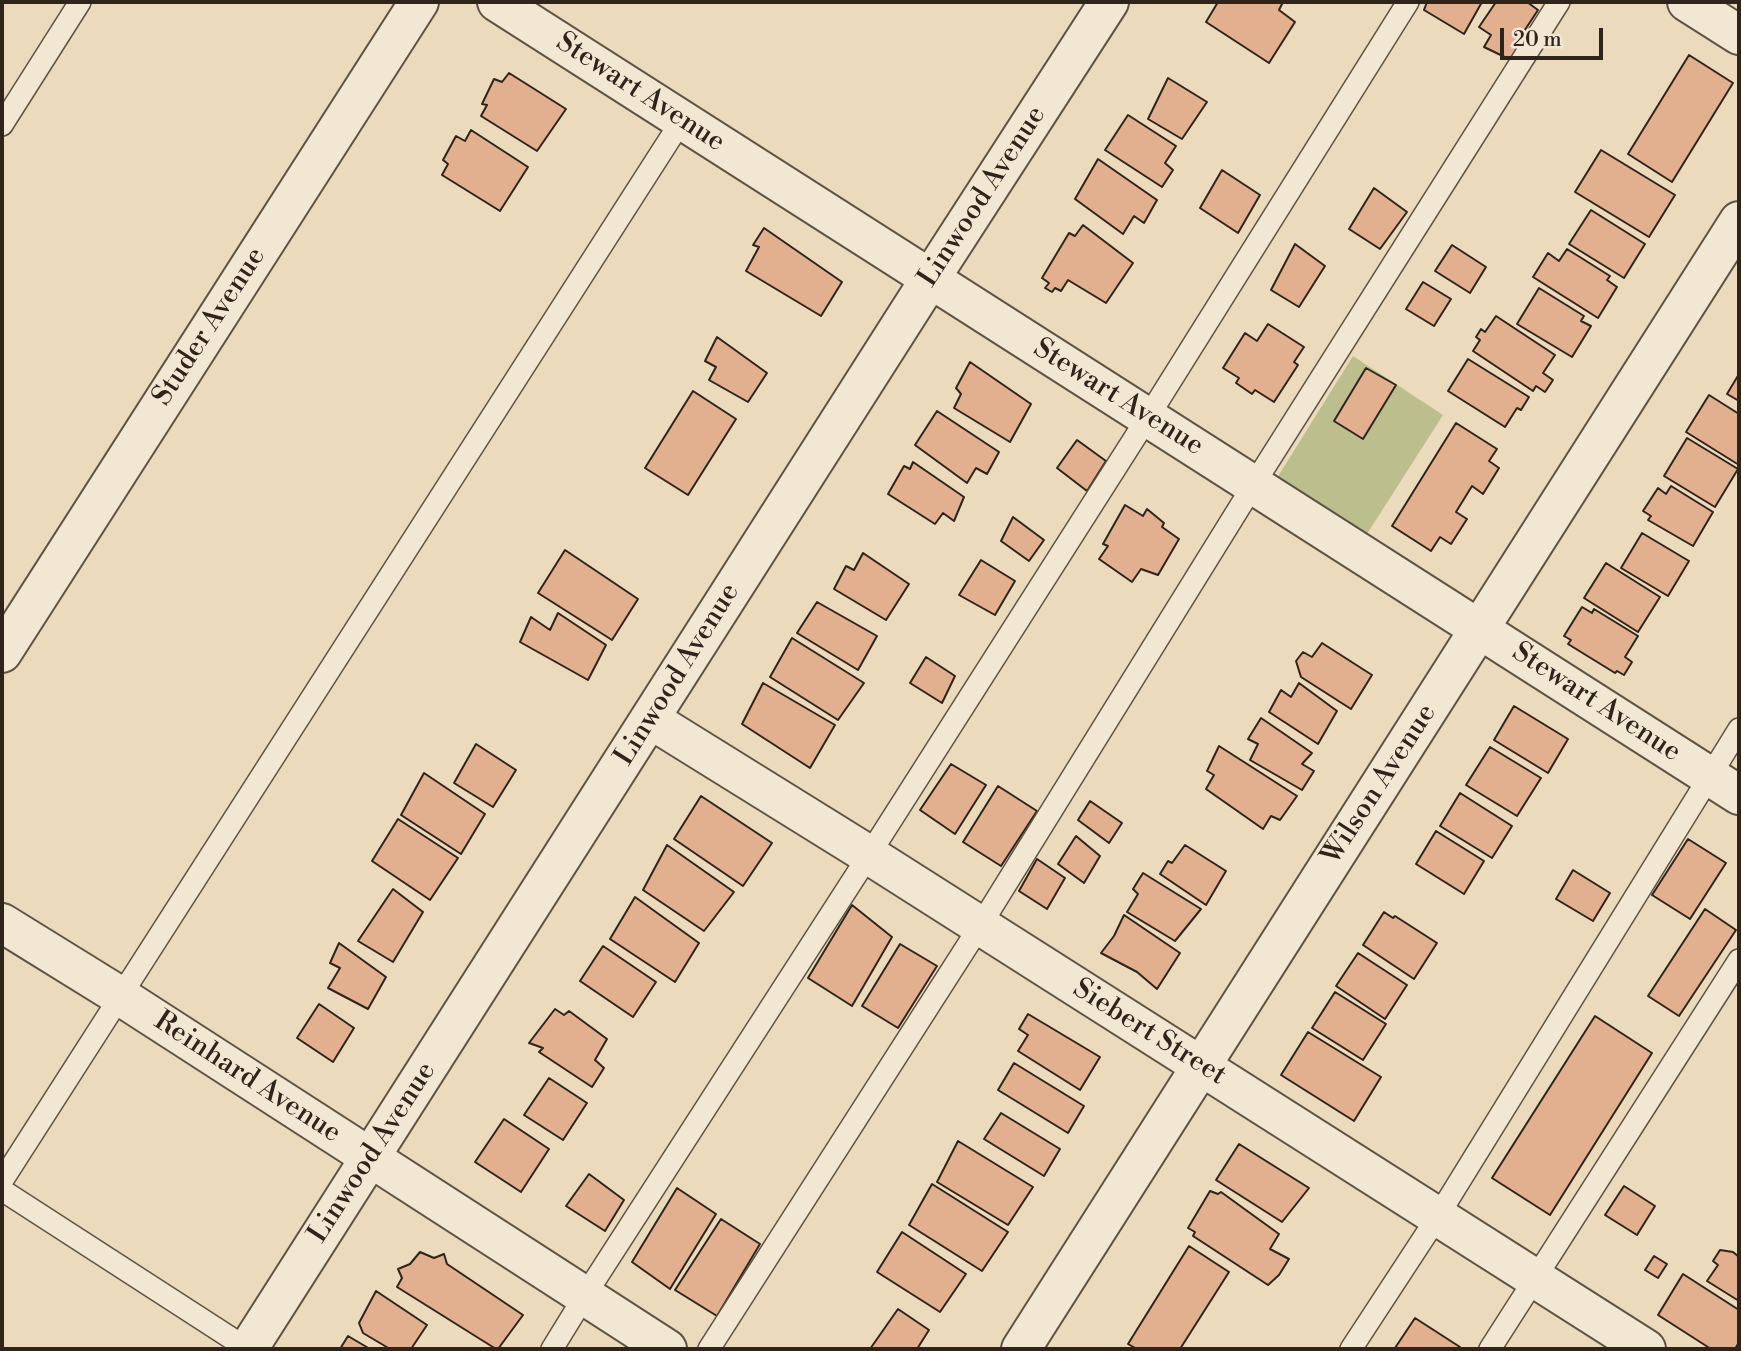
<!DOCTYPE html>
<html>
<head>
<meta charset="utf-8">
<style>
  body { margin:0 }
  #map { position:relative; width:1741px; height:1351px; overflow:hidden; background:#ebdabc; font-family:"Libre Bodoni",serif }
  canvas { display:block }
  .frame { position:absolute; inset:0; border:4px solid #2f241c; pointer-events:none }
  .scale { position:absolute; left:1500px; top:28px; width:103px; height:32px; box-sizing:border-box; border:4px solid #2f241c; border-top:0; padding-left:9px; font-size:21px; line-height:24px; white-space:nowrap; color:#2f241c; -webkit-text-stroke:5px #f2e7d3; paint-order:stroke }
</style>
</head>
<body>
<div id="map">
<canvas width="1741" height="1351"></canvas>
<div class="frame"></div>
<div class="scale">20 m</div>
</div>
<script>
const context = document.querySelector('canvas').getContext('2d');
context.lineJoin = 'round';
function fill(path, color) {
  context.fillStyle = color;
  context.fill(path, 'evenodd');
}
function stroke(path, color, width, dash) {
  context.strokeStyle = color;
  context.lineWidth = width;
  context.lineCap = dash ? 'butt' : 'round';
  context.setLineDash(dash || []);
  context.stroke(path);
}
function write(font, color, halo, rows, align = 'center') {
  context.font = font + ' "Libre Bodoni",serif';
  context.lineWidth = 5;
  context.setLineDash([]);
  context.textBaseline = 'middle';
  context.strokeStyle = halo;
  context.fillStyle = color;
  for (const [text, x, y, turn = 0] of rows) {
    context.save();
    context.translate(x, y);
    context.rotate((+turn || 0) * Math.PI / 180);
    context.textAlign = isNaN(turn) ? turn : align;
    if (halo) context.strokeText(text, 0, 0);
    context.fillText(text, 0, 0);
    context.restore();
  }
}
fill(new Path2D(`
  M1353,356L1443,415L1367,534L1277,478Z`), '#bdbe8d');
const building = new Path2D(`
  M1218,2H1283L1279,10L1295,22L1269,63L1206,22Z
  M1427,2H1482L1464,34L1424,10Z
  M1496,2H1527L1538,10L1517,42L1520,46L1511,60L1484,47L1491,35L1479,27Z
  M1689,55L1733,83L1672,182L1628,154Z
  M509,73L566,109L537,151L481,116L487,105L482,104L494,79L502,82Z
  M1168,78L1207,102L1182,139L1148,119Z
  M1128,115L1176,146L1165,163L1173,170L1162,187L1105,150Z
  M471,130L528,167L500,211L442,175L448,164L443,160L456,136L465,141Z
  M1601,150L1675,195L1649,237L1575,192Z
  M1098,159L1157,200L1144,223L1134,216L1123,234L1075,199Z
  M1222,170L1260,195L1238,233L1200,208Z
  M1374,188L1407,212L1380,249L1349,229Z
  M1591,210L1645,244L1624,278L1569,244Z
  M1083,225L1133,263L1106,303L1068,280L1061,291L1055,288L1052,292L1045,288L1049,283L1042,278L1069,233L1075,236Z
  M764,228L842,282L821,316L746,271L759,247L753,245Z
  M1295,244L1325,266L1299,307L1271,290Z
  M1452,245L1486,267L1470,293L1435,271Z
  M1567,249L1610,276L1607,280L1617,287L1598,318L1533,277L1548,253L1559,261Z
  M1423,282L1451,299L1434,326L1406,309Z
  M1539,288L1584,316L1581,321L1591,326L1572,357L1517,324Z
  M1496,316L1555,355L1543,373L1553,380L1545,392L1536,386L1533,391L1473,351L1480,340L1476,337L1481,329L1485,332Z
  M1268,324L1304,347L1294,362L1298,365L1274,402L1255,390L1252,394L1236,383L1239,378L1223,368L1245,333L1257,341Z
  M717,337L767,373L748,402L709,380L716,367L705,361Z
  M1468,359L1529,397L1521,410L1517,408L1505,427L1448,391Z
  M970,362L1031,404L1010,442L954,408L961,394L956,388Z
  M1366,368L1396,385L1363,439L1334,421Z
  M1739,374V401L1727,394Z
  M693,391L736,419L688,495L645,468Z
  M1709,395L1739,414V465L1686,432Z
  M937,411L999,452L987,474L976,468L967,483L915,445Z
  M1456,423L1497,449L1489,461L1499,468L1483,494L1472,486L1456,512L1467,519L1451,544L1440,537L1431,551L1392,526Z
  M1687,438L1738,469L1715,507L1664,476Z
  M1077,440L1106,461L1087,491L1057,468Z
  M913,462L964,497L954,521L943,513L935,524L888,494L904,466L910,469Z
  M1671,486L1713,512L1693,546L1648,520L1651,516L1643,511L1658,488L1666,494Z
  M1125,505L1143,516L1147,509L1164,523L1162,527L1179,539L1158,575L1141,569L1132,582L1099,559L1108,546L1103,544Z
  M1013,517L1044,540L1029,561L1001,541Z
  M1642,533L1689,561L1668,596L1621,568Z
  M565,550L638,599L612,640L538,593Z
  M863,553L909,584L886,620L834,589L846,566L854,570Z
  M981,560L1015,581L995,615L959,595Z
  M1606,563L1660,597L1638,632L1584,598Z
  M817,602L877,636L858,670L797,633Z
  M1582,607L1592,613L1594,609L1638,636L1625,657L1632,662L1624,675L1617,671L1615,673L1568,644L1571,640L1564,636Z
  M558,613L606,645L588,680L520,642L531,617L550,630Z
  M792,638L864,683L838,720L770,677Z
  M1322,643L1372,675L1351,709L1301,677L1296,661L1303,652L1312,657Z
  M926,657L955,676L942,703L910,683Z
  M763,683L835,725L810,768L742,724Z
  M1299,683L1337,711L1318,744L1269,712L1281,690L1291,697Z
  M1514,706L1568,739L1548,773L1494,740Z
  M1261,718L1312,753L1302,764L1314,771L1302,790L1250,760L1258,744L1248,739Z
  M476,744L516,770L493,807L454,783Z
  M1219,746L1297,796L1280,820L1271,816L1263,829L1206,789L1214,775L1207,771Z
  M1490,747L1541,778L1517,816L1466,785Z
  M951,764L986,785L955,834L920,810Z
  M424,773L485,814L461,854L401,815Z
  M998,786L1037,811L1001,866L963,842Z
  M1460,793L1512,826L1492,858L1440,826Z
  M701,796L772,843L743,886L674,839Z
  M1090,801L1122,823L1109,843L1078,820Z
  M398,819L458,858L430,900L372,861Z
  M1436,831L1484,861L1464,894L1416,864Z
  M1076,836L1100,856L1084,883L1058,864Z
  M1688,839L1726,863L1690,919L1652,895Z
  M667,845L734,892L704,931L643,890Z
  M1185,845L1226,871L1206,905L1160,874L1168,861L1172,863Z
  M1037,859L1065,878L1047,909L1019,891Z
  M1573,870L1610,893L1593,921L1556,899Z
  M1143,873L1201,909L1175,941L1127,912L1138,894L1133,889Z
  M393,889L423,912L393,962L358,941Z
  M635,897L699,943L675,982L610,939Z
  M852,905L892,937L852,1006L808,978Z
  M1705,909L1736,930L1679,1016L1648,996Z
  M1384,912L1393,918L1395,916L1437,943L1414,979L1363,945Z
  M1124,915L1180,953L1157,989L1137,972L1101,953L1114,936Z
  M339,943L386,977L368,1009L328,988L340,968L330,963Z
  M900,944L937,966L898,1028L862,1006Z
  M603,946L656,982L633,1017L580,981Z
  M1358,953L1407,985L1385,1019L1336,986Z
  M1335,992L1386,1024L1363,1060L1312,1028Z
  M319,1004L354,1028L333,1062L297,1038Z
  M555,1009L564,1015L569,1011L607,1039L595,1060L604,1068L592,1087L539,1052L543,1048L529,1043Z
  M1028,1014L1100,1057L1080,1090L1018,1051L1028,1035L1019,1029Z
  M1595,1016L1652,1053L1550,1215L1492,1178Z
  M1308,1032L1381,1077L1354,1121L1281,1075Z
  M1014,1063L1084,1106L1068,1133L998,1090Z
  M549,1078L587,1103L563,1140L524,1115Z
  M1001,1113L1060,1149L1044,1176L984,1139Z
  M504,1119L549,1149L521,1192L475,1162Z
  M958,1141L1033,1187L1008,1225L937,1182Z
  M1239,1144L1309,1188L1282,1222L1216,1180Z
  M589,1174L624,1200L605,1231L566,1206Z
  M932,1184L1008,1232L982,1271L909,1225Z
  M1624,1186L1655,1206L1637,1235L1605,1215Z
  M677,1188L716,1214L670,1289L632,1262Z
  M1210,1191L1218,1194L1221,1192L1279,1234L1270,1249L1289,1259L1279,1275L1268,1285L1193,1236L1195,1232L1188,1228Z
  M721,1219L760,1244L717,1316L675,1290Z
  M902,1232L966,1274L940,1312L877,1272Z
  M1189,1246L1229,1272L1180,1349H1137L1128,1344Z
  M1720,1250L1733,1252L1739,1257V1301L1707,1281L1718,1265L1713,1261Z
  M420,1252L434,1258L444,1254L447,1264L523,1315L498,1349H496L397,1287L402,1278L398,1269L410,1264Z
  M1654,1256L1667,1264L1658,1278L1645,1270Z
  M1683,1274L1739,1310V1342L1735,1349H1711L1658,1315Z
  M376,1291L427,1325L411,1349H390L363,1333L359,1323Z
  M898,1309L929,1330L917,1349H870Z
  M1415,1318L1460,1347L1459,1349L1395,1348Z
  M348,1336L370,1349H340Z`);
fill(building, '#e2af8f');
stroke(building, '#2f241c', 2);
const lane = new Path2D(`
  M2,125L80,2
  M2,1181L682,120
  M2,1190L248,1349
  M552,1349L584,1297L869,855L1148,417L1408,2
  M709,1349L980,926L1254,484L1559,2
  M1351,1349L1438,1216L1739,729
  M1490,1349L1739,960`);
const street = new Path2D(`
  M497,2L1739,795
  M1687,2L1739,35
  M2,653L419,2
  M650,719L869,855L1646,1349
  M2,923L120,996L667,1349
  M248,1349L930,279L1109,2
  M1021,1349L1739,221`);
stroke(lane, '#5e5244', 24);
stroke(street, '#5e5244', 42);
stroke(lane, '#f2e7d3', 21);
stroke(street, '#f2e7d3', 38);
write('28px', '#2f241c', '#f2e7d3', [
  ["Stewart Avenue",640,93,33],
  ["Linwood Avenue",983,197,-57],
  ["Studer Avenue",210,327,-57],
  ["Stewart Avenue",1118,398,32],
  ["Linwood Avenue",678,675,-58],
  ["Stewart Avenue",1596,703,33],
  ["Wilson Avenue",1380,785,-57],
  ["Siebert Street",1149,1033,32],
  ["Reinhard Avenue",247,1078,33],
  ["Linwood Avenue",373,1153,-57]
]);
</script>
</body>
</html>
